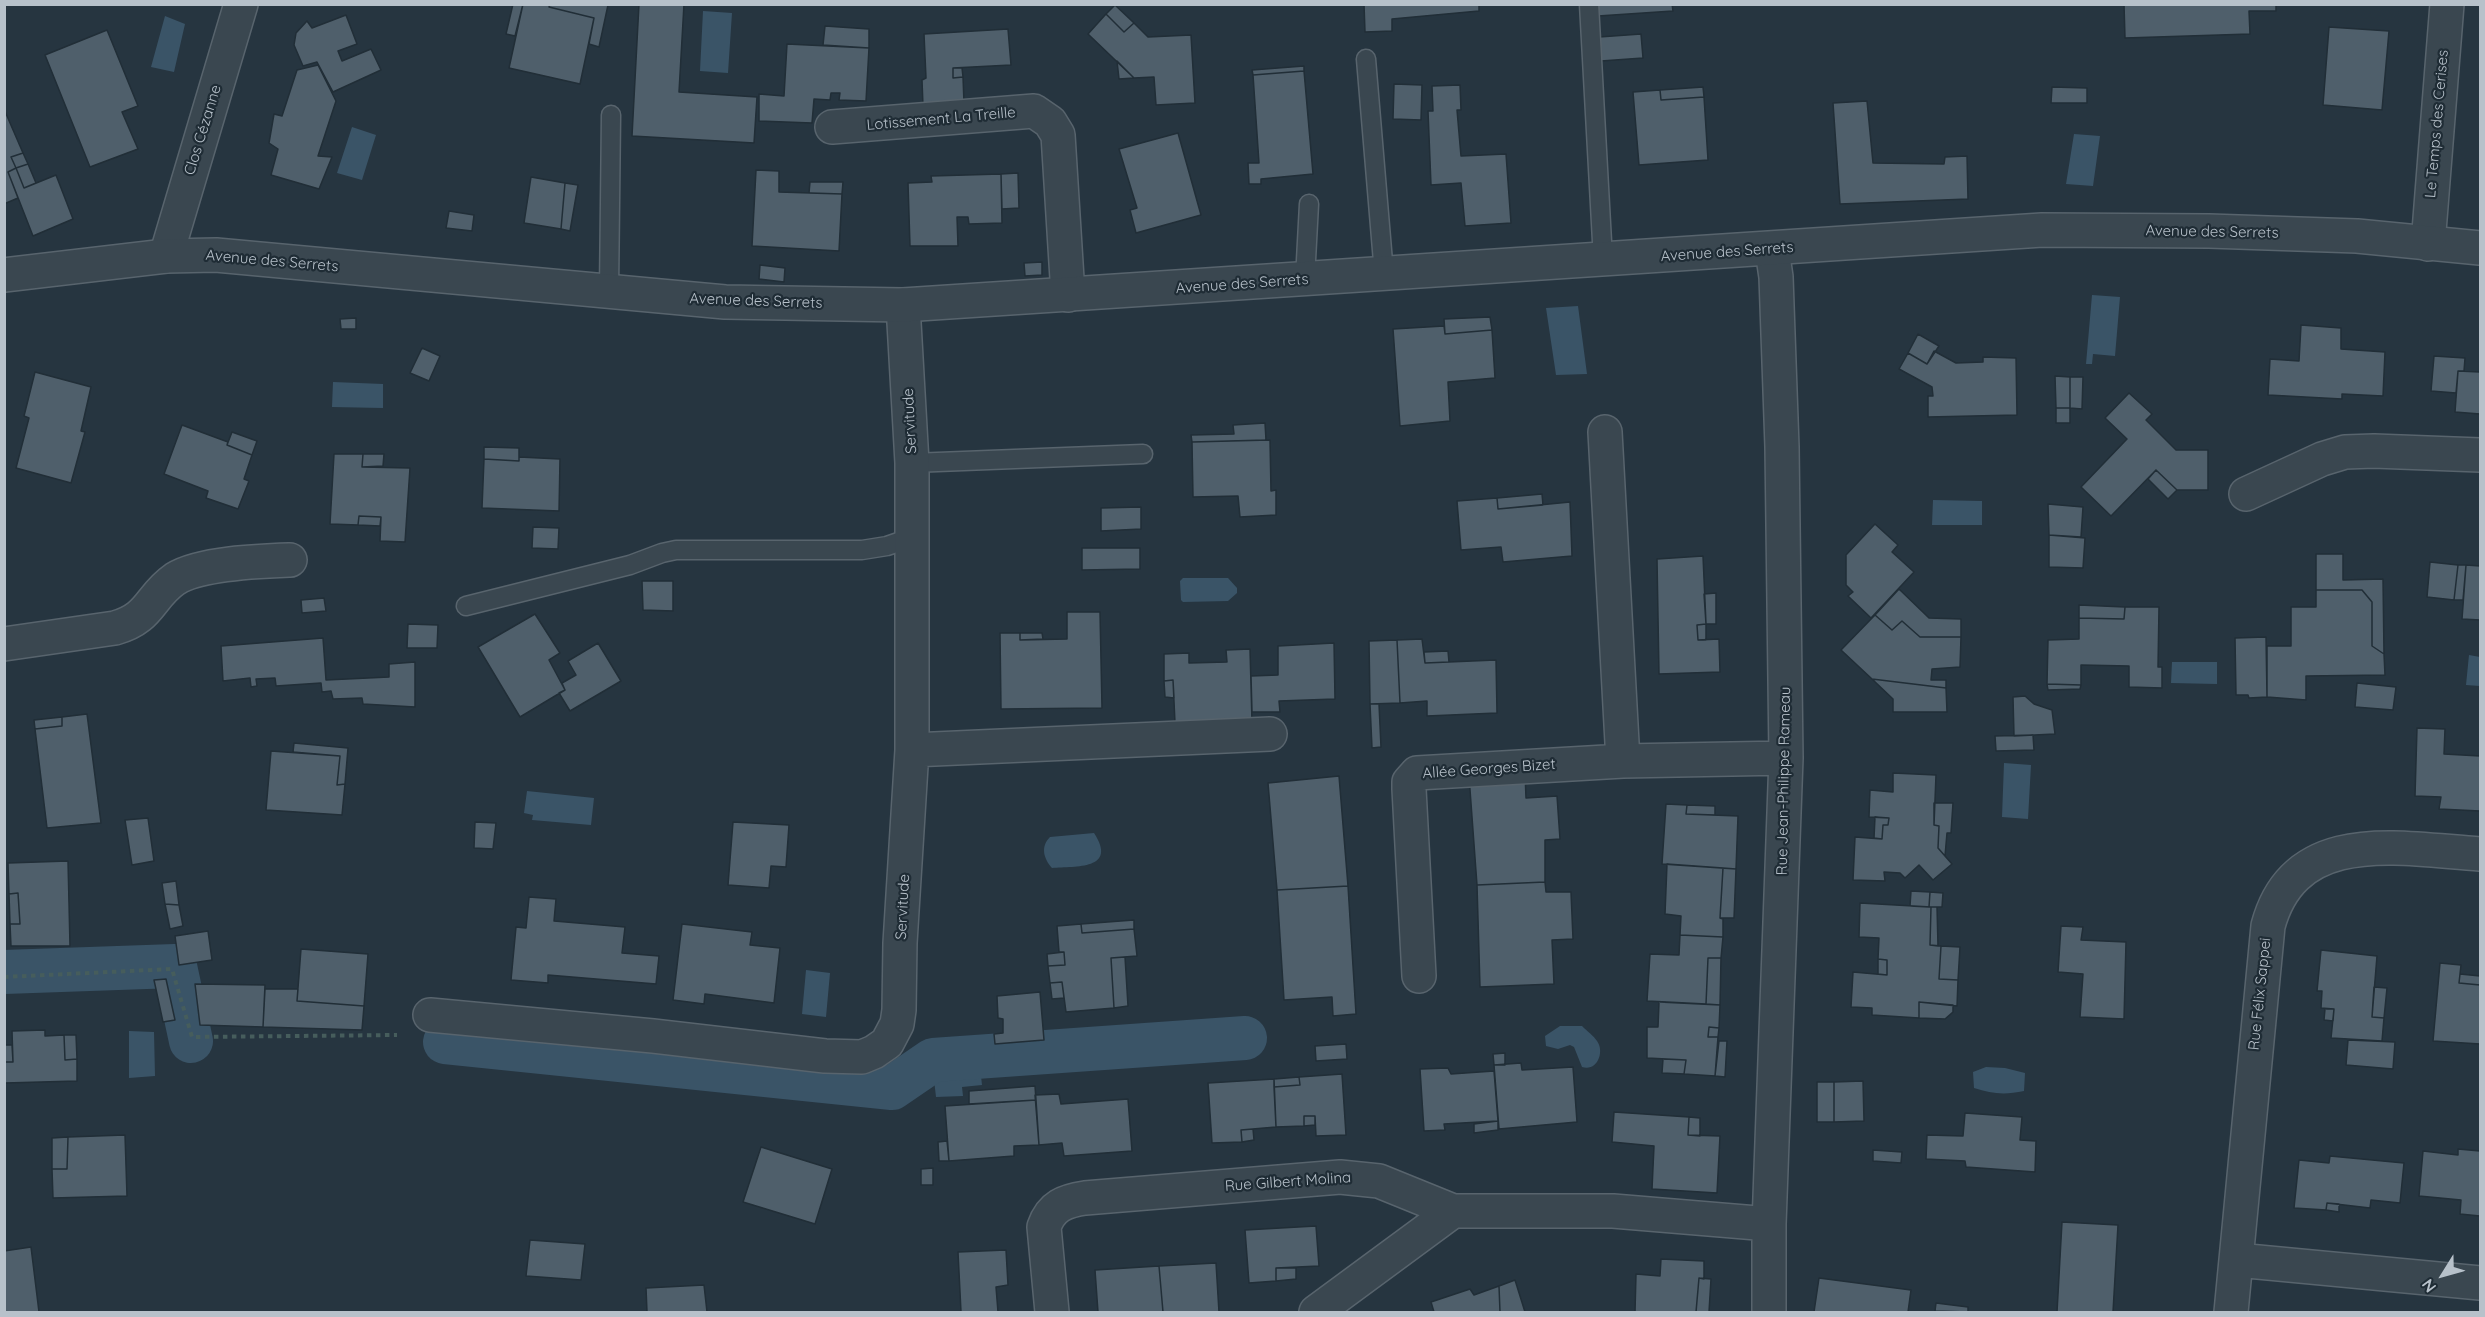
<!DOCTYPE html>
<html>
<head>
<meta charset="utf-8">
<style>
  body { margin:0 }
  #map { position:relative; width:2485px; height:1317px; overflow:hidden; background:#263540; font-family:Quicksand,sans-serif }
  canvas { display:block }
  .frame { position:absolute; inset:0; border:6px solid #b7c1ca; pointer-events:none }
  .north { position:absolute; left:2413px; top:1245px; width:60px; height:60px; -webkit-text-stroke:4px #1f2c35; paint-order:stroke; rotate:233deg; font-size:16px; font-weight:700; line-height:24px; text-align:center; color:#b7c1ca }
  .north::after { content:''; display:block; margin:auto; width:21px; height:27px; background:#b7c1ca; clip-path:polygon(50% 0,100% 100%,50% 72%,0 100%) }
</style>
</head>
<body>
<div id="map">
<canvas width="2485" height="1317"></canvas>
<div class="frame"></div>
<div class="north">N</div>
</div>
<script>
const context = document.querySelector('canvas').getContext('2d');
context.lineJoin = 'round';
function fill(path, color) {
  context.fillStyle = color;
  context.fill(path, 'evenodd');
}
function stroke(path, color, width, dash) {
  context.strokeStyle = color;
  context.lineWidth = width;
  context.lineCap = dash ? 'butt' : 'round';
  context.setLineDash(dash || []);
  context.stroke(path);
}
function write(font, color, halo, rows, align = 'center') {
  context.font = font + ' Quicksand,sans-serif';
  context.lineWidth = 4.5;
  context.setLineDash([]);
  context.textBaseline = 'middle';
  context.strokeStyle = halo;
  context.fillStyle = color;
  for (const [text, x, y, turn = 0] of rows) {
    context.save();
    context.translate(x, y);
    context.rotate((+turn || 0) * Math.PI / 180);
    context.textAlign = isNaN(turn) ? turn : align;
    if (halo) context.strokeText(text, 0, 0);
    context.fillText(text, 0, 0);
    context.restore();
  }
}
fill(new Path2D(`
  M703,11L732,13L728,73L700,71Z
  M165,16L185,24L174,72L151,67Z
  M352,127L376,135L362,180L337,173Z
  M2074,134L2100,136L2093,186L2066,184Z
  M2092,295L2120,297L2115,356L2093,354L2092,364H2086Z
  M1578,306L1587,374L1556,375L1546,308Z
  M333,382L383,384V408L332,407Z
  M1933,500L1982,501V525H1932Z
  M1183,578H1228L1237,588V593L1228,601L1183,602L1181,600L1180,581Z
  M2469,655L2480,657V686L2466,685Z
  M2172,662H2217V684L2171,683Z
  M2004,763L2031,765L2028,819L2002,817Z
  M527,791L594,798L591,825L532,820L533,815L524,813Z
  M1094,833C1118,870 1076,866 1052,868C1044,859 1040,847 1050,837Z
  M806,970L830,973L826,1017L802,1014Z
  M1560,1026H1582C1587,1031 1594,1036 1597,1041C1605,1052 1597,1072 1582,1067L1574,1047L1570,1045L1558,1049L1546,1046L1545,1036Z
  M129,1031L154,1032L155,1076L129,1078Z
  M980,1067L982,1085L962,1087L963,1096L936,1097L933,1071Z
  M1986,1067L2005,1068L2025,1073L2024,1091C2005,1095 1992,1094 1974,1088L1973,1072Z`), '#3a5467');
stroke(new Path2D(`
  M4,972L175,966L191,1041
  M445,1042L892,1088L933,1060L1245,1038`), '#3a5467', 44);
const building = new Path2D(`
  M513,4H523L515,36L506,34Z
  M523,4H550L549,7L594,18L580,84L509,68Z
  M550,4L608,5L599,47L589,44L594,18L549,7Z
  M639,4H684L679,92L757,97L754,143L632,136Z
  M1364,4H1479V11L1392,19V31L1365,32Z
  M1596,4H1672L1673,11L1598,16Z
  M2124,4H2276V11H2249L2250,34L2125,38Z
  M1115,5L1134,23L1124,32L1106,14Z
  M1106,14L1124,32L1134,23L1148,37L1191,35L1195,103L1156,105L1154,77L1134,78L1088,34Z
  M346,15L357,44L338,51L342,61L371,49L381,70L333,92L317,62L303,66L294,45L296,33L307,21L312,28Z
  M825,26L869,29V48L823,45Z
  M2329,27L2389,31L2382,110L2323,105Z
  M1008,29L1011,65L953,68V78L963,77L964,103L923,106L922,80L926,78L924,34Z
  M107,30L138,106L122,112L138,149L90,167L45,55Z
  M1641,34L1643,58L1601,61L1599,37Z
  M787,44L869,48L866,101L839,100L840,93H831L830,100L814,99L812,123L759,121V94L784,96Z
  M1117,61L1134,78L1119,79Z
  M318,65L336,101L318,156L332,157L319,189L271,175L278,149L269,143L274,114L282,116L297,70Z
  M1304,66V71L1253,75L1252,70Z
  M953,68H962L963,77L953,78Z
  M1304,71L1313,174L1261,179V184H1249L1248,163H1259L1253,75Z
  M1394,84L1422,85L1421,120L1393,119Z
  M1460,85L1461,110H1457L1461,156L1506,154L1511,223L1465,226L1461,183L1431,185L1428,111H1433L1432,86Z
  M1703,87L1704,97L1661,100L1660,90Z
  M2052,87L2087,88V103H2051Z
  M1660,90L1661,100L1704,97L1708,160L1639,165L1633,92Z
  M1867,101L1873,163L1944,164L1945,157L1967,156L1968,199L1840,204L1833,103Z
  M4,109L23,153L11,157L16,168L8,172L18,198L4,204Z
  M1178,133L1201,215L1136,233L1130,210L1137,208L1119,149Z
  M23,153L28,164L16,168L11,157Z
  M28,164L36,183L24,188L16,168Z
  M16,168L24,188L56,175L73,219L33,236L8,172Z
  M756,170L779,171V192L842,194L839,251L752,246Z
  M1018,173L1019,208L1002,209L1001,174Z
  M1001,174L1002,223L969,224L968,217H957L958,246H910L908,183L932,182L931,176Z
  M531,177L565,183L561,229L524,223Z
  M810,182H843L842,194L809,193Z
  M565,183L578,185L570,231L561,229Z
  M449,211L474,215L472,231L446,228Z
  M1042,262V275L1025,276L1024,263Z
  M760,265L785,268L784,282L759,279Z
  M1490,317L1492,330L1445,334L1444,319Z
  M356,318V329H341L340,319Z
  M2301,325L2341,328V349L2385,352L2383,396L2342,394V399L2268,395L2270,359L2299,361Z
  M1444,326L1445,334L1492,330L1495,378L1448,382L1450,421L1400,426L1393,329Z
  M1918,334L1939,346L1927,364L1908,353Z
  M422,348L440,356L429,381L410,373Z
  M1934,351L1956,363L1983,362V357L2016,358L2017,415L1928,417V396H1933L1932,387L1899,369L1908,353L1927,364Z
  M2434,356L2465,358L2464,371H2458L2456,393L2431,391Z
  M2458,371L2480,372V414L2455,412Z
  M35,372L91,387L81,431L85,432L71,483L16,468L29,418L24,416Z
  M2055,376L2070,377V408H2056Z
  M2070,377H2083L2082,409L2070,408Z
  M2129,393L2152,414L2146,420L2176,450H2208V490H2177L2156,470L2111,516L2081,487L2127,439L2105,418Z
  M2056,408H2070V423H2056Z
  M1265,423L1266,440L1192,442L1191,435L1234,434L1233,425Z
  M182,425L228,442L227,445L252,455L244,479L249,481L238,509L206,498L208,491L164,474Z
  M232,432L257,441L252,455L227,445Z
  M1270,440L1271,491L1276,490V515L1240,517L1238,496L1193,497L1192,442Z
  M484,447L519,448V461L484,459Z
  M334,454H363L362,467L410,468L405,542L380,541L381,517L359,516L358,525L330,524Z
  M363,454H384L383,466L362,467Z
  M519,457L560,459L559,511L482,508L484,459L519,461Z
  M2156,470L2177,490L2168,499L2148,479Z
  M1542,494L1543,505L1498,509L1497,498Z
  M1497,498L1498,509L1570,502L1572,556L1503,562L1501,547L1461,550L1457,501Z
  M2048,504L2083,507L2081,537L2049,535Z
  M1141,507V529L1101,531V508Z
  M359,516L381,517L380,526L358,525Z
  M1875,524L1898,545L1892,552L1914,572L1871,618L1848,596L1853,592L1846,585V555Z
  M533,527L559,528L558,549L532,548Z
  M2049,535L2085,538L2083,568L2049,567Z
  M1082,548H1140V569L1082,570Z
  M2316,554H2343V580L2383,579L2384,654L2372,646V602L2362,590H2316Z
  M1703,556L1706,624L1697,625L1698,640L1719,639L1720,672L1659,674L1657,559Z
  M2430,562L2458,565L2454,600L2427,597Z
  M2458,565H2466L2463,600H2454Z
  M2466,565L2480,566V620L2462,619Z
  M642,581H673V611L643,610Z
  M1899,589L1929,618L1961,619V637H1920L1902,621L1892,630L1875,615Z
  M2316,590H2362L2372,602V646L2384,654L2385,675L2306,676V700L2267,697V646H2291V607H2316Z
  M1716,593V624H1706L1704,594Z
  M324,598L326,611L302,613L301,600Z
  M2079,605L2125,607L2124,619L2079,618Z
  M2125,607H2159L2158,667H2162V688L2129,687V666L2081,665V685L2047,684L2048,640L2079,639V618L2124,619Z
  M1067,612H1100L1102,708L1001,709L1000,633H1020V640L1067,639Z
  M535,614L560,653L549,660L565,690L520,717L478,647Z
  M1875,615L1892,630L1902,621L1920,637H1961L1960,667L1932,669L1931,680H1946V688L1872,679L1841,650Z
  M408,624L438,625L437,648H407Z
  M1706,624V640H1698L1697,625Z
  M1020,633H1042L1043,639L1020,640Z
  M2266,637L2267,697L2249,698L2248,695H2236L2235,638Z
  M323,638L326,680L389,677V664L415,662V707L363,704L362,698L333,699L331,691L322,692L321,683L276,686L275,678L256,679L257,686L251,687L250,678L223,681L221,646Z
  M1422,639L1425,663L1496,660L1497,713L1427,716V701L1400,703L1397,640Z
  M1397,640L1400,703L1370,704L1369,641Z
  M598,643L621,681L570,711L559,693L565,690L562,683L576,675L568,661Z
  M1334,643L1335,699L1279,701L1280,712H1252L1251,676L1278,675V646Z
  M1250,649L1252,722L1175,723L1173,680L1164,681V654L1189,653V663L1227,662L1226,650Z
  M1448,651L1449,662L1425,663L1424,652Z
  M1872,679L1946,688L1947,712H1893V699Z
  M1173,680L1174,698L1165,697L1164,681Z
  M2357,683L2396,687L2393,710L2355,707Z
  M2047,684L2081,685L2080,689L2048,690Z
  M2025,696L2034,704L2052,710L2055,734L2014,736L2013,697Z
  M1370,704H1379L1381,747L1372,748Z
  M87,714L101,823L47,828L35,729L62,726V717Z
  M62,717V726L35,729L34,720Z
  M2417,728L2445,729L2444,754L2480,756V811L2439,809L2441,797L2415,796Z
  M2033,735L2034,750L1996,751L1995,736Z
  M294,743L348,748L345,784L337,785L340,756L293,752Z
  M271,751L340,756L337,785L345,784L342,815L266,810Z
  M1525,773L1526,798L1557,796L1560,839L1545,840V882L1477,885L1469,776Z
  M1893,773L1936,775L1934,825L1939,826L1938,848L1952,864L1933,880L1919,865L1905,878L1900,873L1884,872L1885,881L1853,880L1855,837L1882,839L1883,825H1888L1889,818L1869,817L1870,790L1893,792Z
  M1339,776L1348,886L1277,890L1268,783Z
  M1934,803H1953L1951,833H1947L1945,856L1938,848L1939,826L1934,825Z
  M1666,804L1687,805L1686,814L1738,816L1736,869L1662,864Z
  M1687,805L1715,806V815L1686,814Z
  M1875,817L1889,818L1888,825H1883L1882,839L1874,838Z
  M148,818L154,861L132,865L125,820Z
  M475,822L496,823L493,849L474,848Z
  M733,822L789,825L786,867L771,866L769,888L728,885Z
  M68,861L70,946H11L10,924H20L18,893L9,894L8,863Z
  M1667,864L1723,868L1720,918L1723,919V937L1680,935L1681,916L1665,914Z
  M1723,868L1736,869L1734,918H1720Z
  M176,881L179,905L165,904L162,883Z
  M1545,882L1546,892H1571L1573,939L1552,940L1554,984L1480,987L1477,885Z
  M1348,886L1356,1014L1333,1016L1332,997L1284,1000L1277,890Z
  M1911,891L1930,892L1929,907L1910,906Z
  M1930,892L1943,893L1942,907H1929Z
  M18,893L20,924H10L9,894Z
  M529,897L556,899L554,921L625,927L622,953L659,956L656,984L548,975V983L511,980L516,927L526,928Z
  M1860,903L1931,907L1930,945L1941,946L1939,979L1958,980L1957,1006L1919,1002V1018L1872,1015V1008L1851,1007L1853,972L1887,975V960L1878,959L1879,938L1859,937Z
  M165,904L179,905L183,926L170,929Z
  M1931,907H1937L1938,946L1930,945Z
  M1134,920V929L1082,933L1081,924Z
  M682,924L752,932L750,945L780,948L774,1003L705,994L704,1004L673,1000Z
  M1081,924L1082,933L1134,929L1137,956L1111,958L1114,1008L1066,1012L1062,982L1050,983L1048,966L1065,965L1064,952H1059L1057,926Z
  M2061,926L2083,927L2081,940L2126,942L2124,1019L2080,1017L2083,974L2058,972Z
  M208,931L212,960L179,965L175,936Z
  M1680,935L1723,937L1721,958H1708L1706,1004L1647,1001L1650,954L1679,955Z
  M1941,946L1960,947L1958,980L1939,979Z
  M301,949L368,954L364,1006L297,1001Z
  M2321,950L2377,956L2372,1017L2384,1018L2382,1041L2331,1038L2334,1009L2321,1008L2322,991H2317Z
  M1064,952L1065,965L1048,966L1047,954Z
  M1125,957L1128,1006L1114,1008L1111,958Z
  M1708,958H1721L1720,1005L1706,1004Z
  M1878,959L1887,960V975L1878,974Z
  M2440,963L2461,965L2459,983L2480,985V1044L2433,1041Z
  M2460,974L2480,976V985L2459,983Z
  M166,979L175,1020L163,1022L154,980Z
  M1062,982L1064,998L1052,999L1050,983Z
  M195,984L265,985L263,1027L200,1025Z
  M2374,987L2387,988L2384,1018L2372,1017Z
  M265,989H298L297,1001L364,1006L362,1030L263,1027Z
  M1040,992L1044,1040L995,1044L994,1034L1003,1033V1019L998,1018L997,996Z
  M1659,1002L1720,1005L1719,1028L1709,1027L1708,1037H1718L1715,1076L1684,1074L1686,1060L1647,1058V1027H1658Z
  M1919,1002L1953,1005V1012L1945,1019L1919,1018Z
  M2325,1009H2334L2333,1021L2324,1020Z
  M1709,1027L1719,1028L1718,1037H1708Z
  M45,1030V1036L64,1035L65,1060L77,1059V1081L5,1083L4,1062H13L12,1031Z
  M64,1035H76L77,1059L65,1060Z
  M2348,1040L2395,1042L2393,1069L2346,1065Z
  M1719,1041H1727L1725,1077L1715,1076Z
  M1346,1044L1347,1059L1316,1061L1315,1046Z
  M4,1045H12L13,1062H4Z
  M1505,1053V1065H1494L1493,1054Z
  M1663,1059L1686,1060L1684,1074L1662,1073Z
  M1521,1063L1522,1070L1573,1067L1577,1122L1499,1129L1494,1065Z
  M1448,1068L1451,1074L1494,1071L1498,1121L1444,1124L1445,1130L1424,1131L1420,1069Z
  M1342,1074L1346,1135L1316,1136L1315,1116H1304V1126L1276,1127L1274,1087L1300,1085L1299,1077Z
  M1299,1077L1300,1085L1274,1087V1079Z
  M1274,1079L1276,1127L1241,1130L1242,1142L1212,1143L1208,1083Z
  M1863,1081L1864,1121L1834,1122V1082Z
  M1817,1082H1834V1122H1817Z
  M1035,1086L1036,1100L969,1104V1091Z
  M1059,1094L1061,1104L1128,1099L1132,1151L1064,1156L1062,1143L1039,1145L1035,1095Z
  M1036,1100L1039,1145L1014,1146V1156L949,1161L945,1106Z
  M1614,1112L1689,1117L1688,1135L1720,1136L1717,1193L1652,1189L1654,1146L1612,1142Z
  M1965,1113L2022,1117L2020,1140L2036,1141L2035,1172L1966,1167L1965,1161L1926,1159L1927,1135L1963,1136Z
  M1304,1116H1315V1125L1304,1126Z
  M1689,1117L1700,1118V1136L1688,1135Z
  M1498,1121V1130L1474,1133V1124Z
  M1253,1129L1254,1140L1242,1142L1241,1130Z
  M125,1135L127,1196L53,1198L52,1169H67L68,1137Z
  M68,1137L67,1169H52V1138Z
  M947,1141L949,1161H939L938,1142Z
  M761,1147L832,1169L815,1224L743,1202Z
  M2458,1149L2480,1151V1216L2460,1214L2461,1200L2419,1196L2423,1151L2458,1155Z
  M1873,1150L1902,1152L1901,1163L1873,1161Z
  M2330,1156L2404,1163L2400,1203L2371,1200L2370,1208L2327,1203L2326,1210L2294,1208L2299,1160L2329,1163Z
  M933,1168V1185H921V1169Z
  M2327,1203L2339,1204V1212L2326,1210Z
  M2062,1222L2118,1225L2113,1312H2057Z
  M1316,1226L1319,1266L1276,1268V1281L1249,1283L1245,1230Z
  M530,1240L585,1244L581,1280L526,1276Z
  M31,1247L39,1312H4V1251Z
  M1006,1250L1008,1285L996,1287L998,1312H961L958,1252Z
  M1661,1259L1704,1261V1279L1699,1278L1696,1312H1635L1636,1274L1660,1276Z
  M1216,1263L1219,1312H1163L1159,1266Z
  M1159,1266L1163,1312H1098L1095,1270Z
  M1276,1268H1296V1279L1276,1281Z
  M1699,1278L1711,1279L1709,1312H1696Z
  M1819,1278L1911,1290L1908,1312H1814Z
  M1515,1280L1525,1312H1500L1499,1286Z
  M704,1285L707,1312H647L646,1288Z
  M1499,1286L1500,1312H1434L1431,1302L1470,1289L1474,1295Z
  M1936,1303L1968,1307V1312L1935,1311Z`);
fill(building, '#4f5f6b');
stroke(building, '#212e37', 1.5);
const service = new Path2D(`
  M1589,4L1603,260
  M1366,59L1384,274
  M1305,279L1309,204
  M609,291L611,115
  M912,463L1143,454
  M466,606L630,565L662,553L676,550H862L887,546L913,537`);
const minor = new Path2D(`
  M832,127L1034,111L1050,122L1058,135L1068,295
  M2428,244L2447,4
  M166,256L241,4
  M1605,432L1623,761
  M2246,494L2322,459L2345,452L2374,451L2480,455
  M4,644L115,628C151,618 149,597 175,579C200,563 261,561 290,560
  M912,750L1270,734
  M1419,976L1409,789V782L1417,773L1623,761L1786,758
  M430,1015L653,1036L825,1056L862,1057L874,1052L887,1043L897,1024L899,1010L900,943L912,750V463L903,305
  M2237,1260L2480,1283
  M1052,1312L1044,1227C1051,1206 1065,1201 1085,1198L1340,1177L1379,1181L1453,1211H1613L1769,1224
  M1316,1312L1453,1211
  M1769,1312V1224L1786,758L1782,447L1776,277L1772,250
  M2231,1312L2268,926C2295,825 2401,849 2480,854`);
const tertiary = new Path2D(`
  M4,275L166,256L216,255L725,302L903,305L2042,230L2209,231L2357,236L2480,248`);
stroke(service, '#58646d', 21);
stroke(minor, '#58646d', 36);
stroke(tertiary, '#58646d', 36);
stroke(new Path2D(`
  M4,977L172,969L192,1037L397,1035`), '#465d5c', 4, [4.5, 4.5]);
stroke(service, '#3a4750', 18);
stroke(minor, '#3a4750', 33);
stroke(tertiary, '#3a4750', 33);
write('15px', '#b7c1ca', '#1f2c35', [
  ["Lotissement La Treille",941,119,-5],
  ["Le Temps des Cerises",2437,124,-85],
  ["Clos Cézanne",203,130,-73],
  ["Avenue des Serrets",2212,232,1],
  ["Avenue des Serrets",1727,252,-4],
  ["Avenue des Serrets",272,261,5],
  ["Avenue des Serrets",1242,284,-4],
  ["Avenue des Serrets",756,301,2],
  ["Servitude",910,421,-93],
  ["Allée Georges Bizet",1489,769,-4],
  ["Rue Jean-Philippe Rameau",1784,781,-89],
  ["Servitude",903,907,-87],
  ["Rue Félix Sappei",2260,994,-84],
  ["Rue Gilbert Molina",1288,1182,-4]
]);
</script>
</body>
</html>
